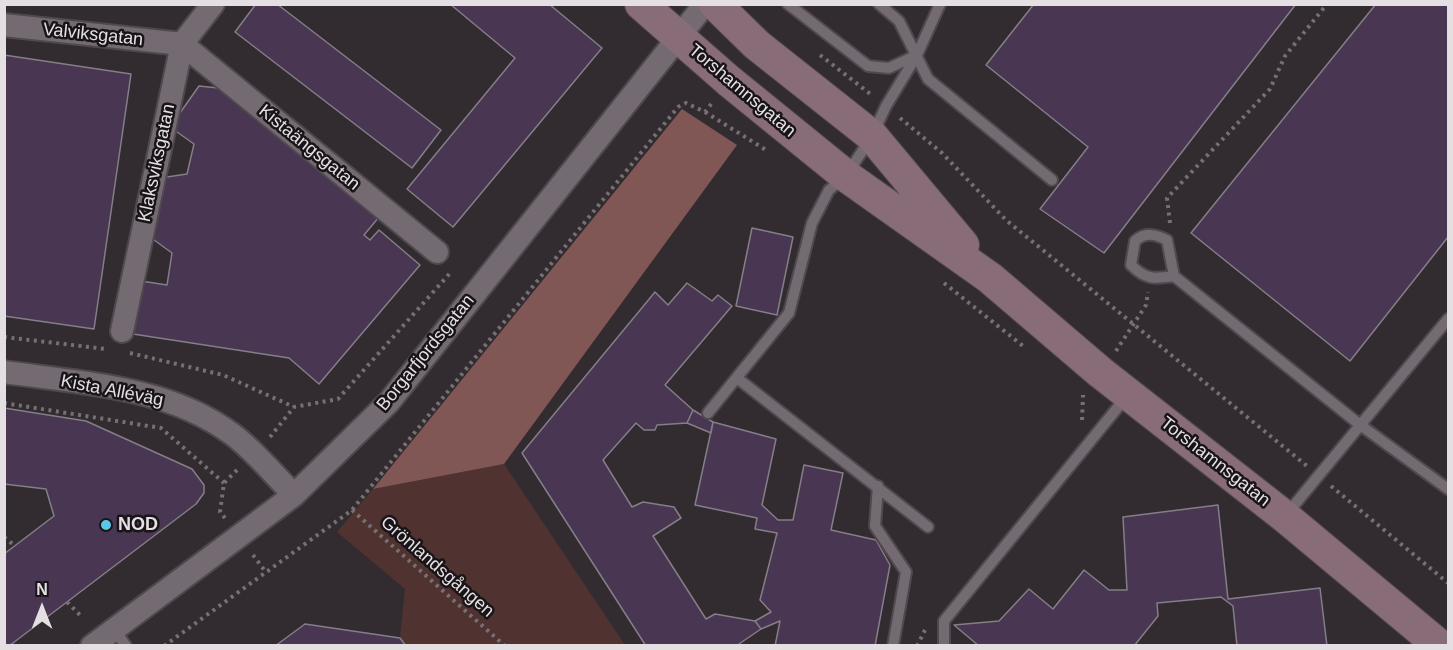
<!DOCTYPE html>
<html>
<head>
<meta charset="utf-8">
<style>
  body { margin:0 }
  #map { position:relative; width:1453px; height:650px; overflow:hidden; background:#322b30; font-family:Helvetica,sans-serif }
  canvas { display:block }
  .frame { position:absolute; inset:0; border:6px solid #e4dfe2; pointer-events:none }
  .north { position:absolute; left:12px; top:578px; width:60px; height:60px; -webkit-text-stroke:4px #181417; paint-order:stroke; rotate:0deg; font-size:16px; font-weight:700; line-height:24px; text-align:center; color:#e4dfe2 }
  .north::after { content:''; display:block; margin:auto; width:21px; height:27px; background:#e4dfe2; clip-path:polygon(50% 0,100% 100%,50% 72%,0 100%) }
</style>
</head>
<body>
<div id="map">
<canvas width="1453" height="650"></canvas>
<div class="frame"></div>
<div class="north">N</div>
</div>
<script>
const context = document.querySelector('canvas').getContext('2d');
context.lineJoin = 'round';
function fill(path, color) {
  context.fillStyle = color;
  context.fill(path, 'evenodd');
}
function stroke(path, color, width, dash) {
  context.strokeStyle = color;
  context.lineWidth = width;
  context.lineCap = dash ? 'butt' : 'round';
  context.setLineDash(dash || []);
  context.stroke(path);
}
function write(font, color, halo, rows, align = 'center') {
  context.font = font + ' Helvetica,sans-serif';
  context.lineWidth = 5;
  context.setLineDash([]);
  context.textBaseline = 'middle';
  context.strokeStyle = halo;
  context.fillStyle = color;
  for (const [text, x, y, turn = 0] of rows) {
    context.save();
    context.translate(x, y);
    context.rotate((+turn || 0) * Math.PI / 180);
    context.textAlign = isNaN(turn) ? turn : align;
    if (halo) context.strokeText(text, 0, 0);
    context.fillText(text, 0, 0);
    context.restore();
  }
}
fill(new Path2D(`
  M504,464L625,645H406L400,638L405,589L337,532L373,489Z`), '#503331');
fill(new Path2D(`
  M682,109L737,145L504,464L373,489Z`), '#805755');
const building = new Path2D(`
  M256,4H277L441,130L412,168L235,32Z
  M450,4H549L602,48L453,227L407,189L515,58Z
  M1034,4H1296L1104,253L1040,209L1088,147L986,65Z
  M1376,4H1448V237L1350,361L1191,233Z
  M4,55L131,74L94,329L4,316Z
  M199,86L228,89L379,217L364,235L370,240L379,230L420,265L319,384L289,358L133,334L141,281L167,285L172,253L150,237L160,178L187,174L194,144L170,127Z
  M752,228L793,237L777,315L736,306Z
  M687,283L712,301L718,295L732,306L665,385L693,410L687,423L657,425L655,430H644L636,423L603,460L632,507L643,502L674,507L681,518L653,536L706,619L715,614L755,621L761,629L736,646H646L522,453L655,292L668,305Z
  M4,408L86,421L192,469L204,485V493L196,504L9,646H4V554L54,516L46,489L4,484Z
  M693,410L713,422L711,433L687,423Z
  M713,422L776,439L762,505L778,520H793L804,465L843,473L831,530L876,540L890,565L875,646H775L780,621L761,629L755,621L771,612L760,600L777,533L755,529L757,518L695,505Z
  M1218,505L1228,599L1320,588L1327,646H1237L1233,606L1221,597L1157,603L1158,616L1134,646H979L954,625L999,621L1029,589L1053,609L1084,570L1109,590H1127L1123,517Z
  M305,624L400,638L406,646H275Z`);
fill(building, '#493653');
stroke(building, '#847f87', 1.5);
const lane = new Path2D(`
  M788,4L868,66L889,68L917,55
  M879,4L899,21L928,79L1052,180
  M1174,276C1154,279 1146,280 1131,265L1135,241C1145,232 1155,234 1167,240L1174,276L1359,424L1448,489
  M737,378L928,527
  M708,413L789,313L812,223L829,190L846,176L872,136L886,106L917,55L940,4
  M878,486L875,526L906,572L893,646
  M1286,515L1448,319
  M114,629L126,646
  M944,646V621L1127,396`);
const street = new Path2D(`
  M4,25L182,44
  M182,44L437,252
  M122,331L182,44L213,4
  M4,372C82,383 167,386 232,434C255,451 274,475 294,495
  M92,646L294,495L389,402L705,4`);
const secondary = new Path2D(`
  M641,4L729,81L846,176L990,278L1100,372L1284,516L1440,646
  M715,4L757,45L872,136L963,245`);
stroke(lane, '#4f484d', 14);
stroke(street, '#4f484d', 26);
stroke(secondary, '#4f484d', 34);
stroke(new Path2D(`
  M820,55L873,96
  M705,112L766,150
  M900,118L942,153L1006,220L1307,466
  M1170,223L1167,198L1270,89L1285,56L1327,4
  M944,283L1023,346
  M4,337L106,349
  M1116,351L1146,305L1148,292
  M130,353L223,375L294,407
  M4,403L161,428L224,483
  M1082,420L1083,395
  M270,437L294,407L338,399L451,272
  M1331,486L1448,583
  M352,510L505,646
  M225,518L220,512L224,483L237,470
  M4,537L15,546
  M253,555L265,571
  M67,602L81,616
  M164,646L352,510L678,107L686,103L705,112L712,103
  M917,646L925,630`), '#767074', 4, [3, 4.5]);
stroke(lane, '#736b71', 10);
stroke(street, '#736b71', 22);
stroke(secondary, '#886c77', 32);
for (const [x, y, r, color] of [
  [106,525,6,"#5bc8e7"]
]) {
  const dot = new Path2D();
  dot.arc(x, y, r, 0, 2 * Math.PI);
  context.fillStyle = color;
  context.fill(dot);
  stroke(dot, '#181417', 2);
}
write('18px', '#e4dfe2', '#181417', [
  ["Valviksgatan",93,35,6],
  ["Torshamnsgatan",742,91,40],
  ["Kistaängsgatan",309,148,39],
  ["Klaksviksgatan",157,163,-78],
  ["Borgarfjordsgatan",426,353,-51],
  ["Kista Alléväg",112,391,11],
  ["Torshamnsgatan",1215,462,38],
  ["Grönlandsgången",437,567,41]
]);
write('bold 18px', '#e4dfe2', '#181417', [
  ["NOD",118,525]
], 'left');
</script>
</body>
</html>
